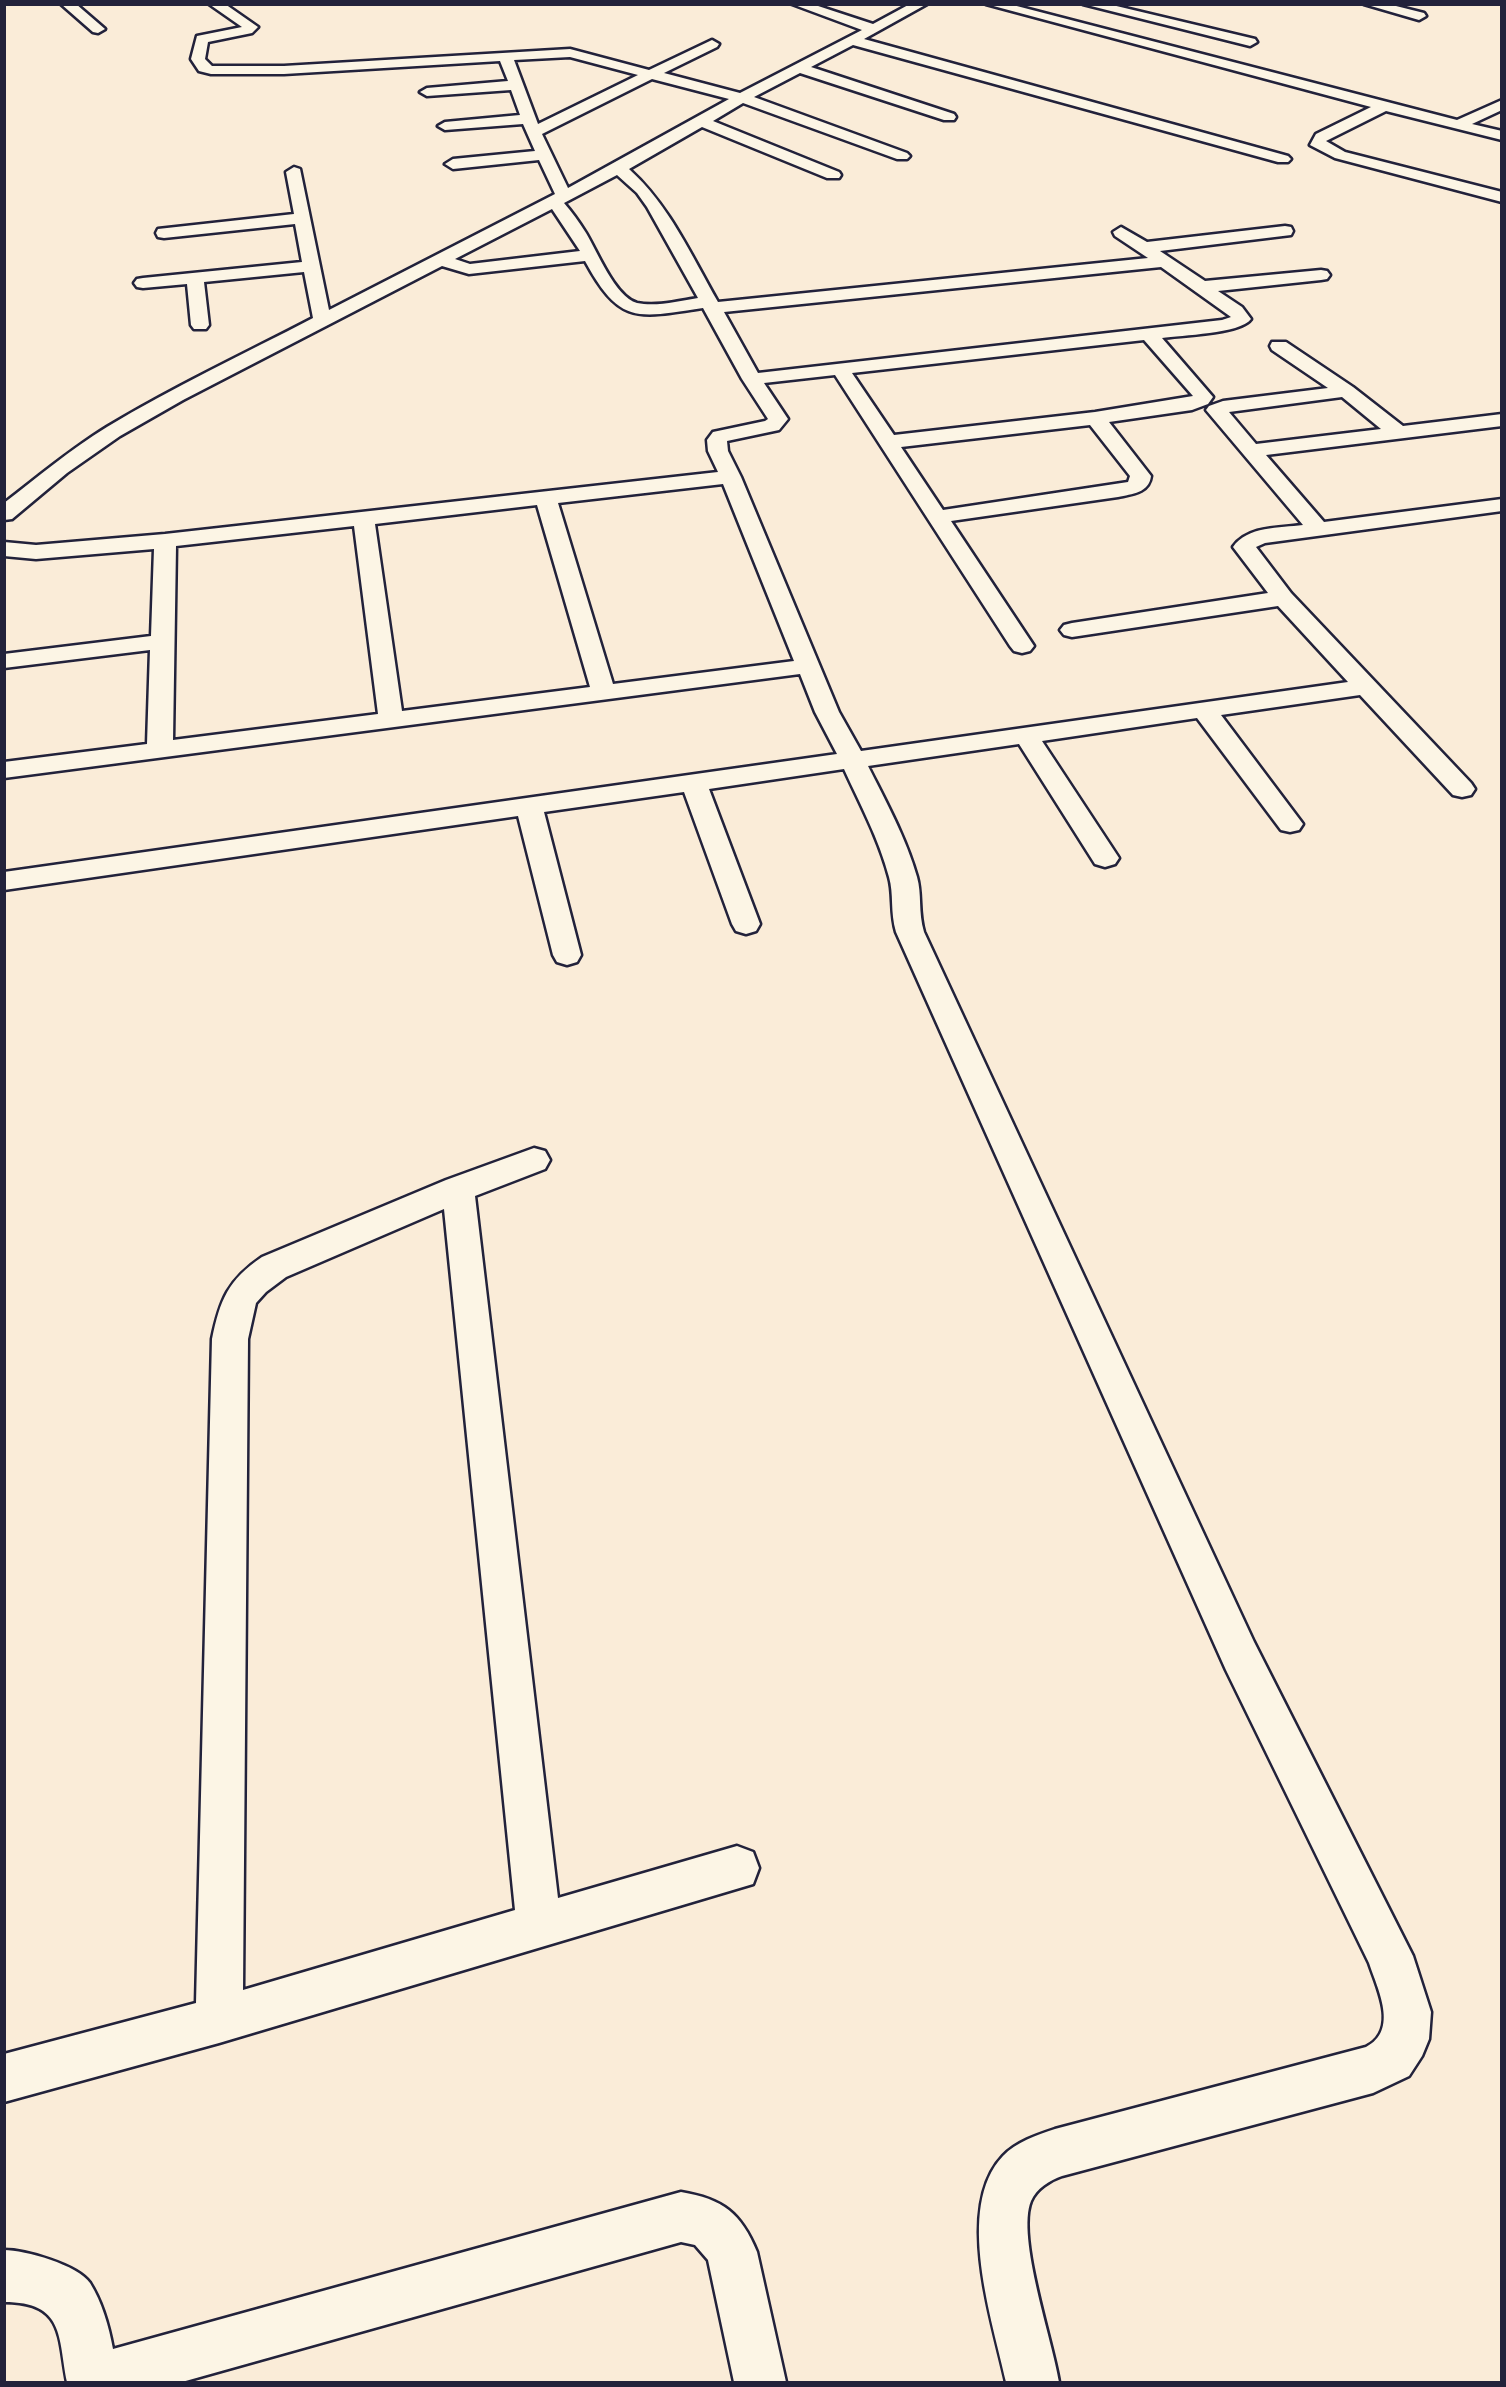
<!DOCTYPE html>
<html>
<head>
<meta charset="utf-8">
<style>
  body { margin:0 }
  #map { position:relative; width:1506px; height:2387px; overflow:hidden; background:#faecd8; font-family:Itim,sans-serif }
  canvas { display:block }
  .frame { position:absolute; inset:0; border:6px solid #22223b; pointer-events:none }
</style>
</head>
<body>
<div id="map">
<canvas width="1506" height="2387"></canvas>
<div class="frame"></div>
</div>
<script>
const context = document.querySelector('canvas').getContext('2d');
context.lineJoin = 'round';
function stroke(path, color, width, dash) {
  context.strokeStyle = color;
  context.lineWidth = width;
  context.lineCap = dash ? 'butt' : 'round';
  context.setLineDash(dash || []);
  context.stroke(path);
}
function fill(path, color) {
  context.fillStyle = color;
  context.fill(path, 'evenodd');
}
const street = new Path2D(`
  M61,4H76L105,29L98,33L93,32Z
  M209,4H225L258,27L252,33L208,42L205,59L212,66H284L570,49L649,70L712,40L719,44L717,47L664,73L740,93L862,30L792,4H812L873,24L910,4H927L864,39L1288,156L1291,159L1288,162H1278L853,45L811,67L954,114L956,117L954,120H944L800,73L754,97L907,153L910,156L907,159H897L743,103L713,121L839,172L841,175L839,178H827L702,127L629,169C669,205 691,255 718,302L1148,258L1115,236L1113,232L1121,227L1147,242L1285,226L1291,227L1293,231L1291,235L1160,251L1205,281L1321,270L1327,271L1330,275L1327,279L1321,280L1218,291L1242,307L1251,319C1240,334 1181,335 1162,338L1213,397L1208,404L1192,410L1109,422L1151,476C1149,493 1132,494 1118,497L951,521L1034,646L1030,651L1022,653L1014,651L1010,646L835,375L764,383L788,419L779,430L727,441L728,451L741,477L839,712L861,751L1348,682L1278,606L1072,637L1064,635L1060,630L1064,625L1072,623L1268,593L1233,547C1247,526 1280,528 1303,525L1206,410L1209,406L1223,401L1328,388L1272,350L1270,346L1272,342H1286L1353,387L1403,426L1502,414V426L1266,455L1324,522L1502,499V511L1265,543L1256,547L1291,593L1471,783L1475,789L1471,795L1462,797L1453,795L1360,695L1221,715L1303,824L1299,830L1290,832L1281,830L1197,718L1042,741L1119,858L1115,864L1105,867L1095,864L1019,744L868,766C886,802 906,838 917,877C922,894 918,912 924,932L1254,1642L1413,1956L1431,2012L1429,2039L1422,2056L1409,2076L1373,2093L1062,2176C1050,2180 1036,2189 1031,2201C1016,2237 1053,2342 1059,2382H1006C993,2322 954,2207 1003,2156C1016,2142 1037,2135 1055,2129L1366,2047C1399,2030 1378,1990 1369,1963L1226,1670L896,932C890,912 894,894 889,877C879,839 860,804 844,769L709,789L760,924L756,931L746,934L736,931L732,924L684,792L544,812L581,955L577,962L567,965L557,962L553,955L518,816L4,890V872L837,754L815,712L800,674L4,778V762L147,744L150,650L4,668V654L151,636L154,549L36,559L4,556V542L36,545L165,534L718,472L708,451L707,440L713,432L765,421L768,419L742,379L703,308C636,318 620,325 585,261L469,274L442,266L183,400L120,436L67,473L12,519L4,520V503C38,477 71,449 107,427C173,387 244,354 313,318L304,272L204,282L209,325L206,329H194L191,325L187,284L143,288L137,287L134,283L137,279L143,278L302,262L295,224L164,238L158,237L156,233L158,229L294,214L286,172L294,167L300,169L329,310L555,194L539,160L453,169L445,164L453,159L535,151L523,124L445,130L438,126L445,122L520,115L511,90L427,96L420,92L427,88L508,81L500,61L284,74H211L199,71L191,59L197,36L242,27ZM570,57L638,75L538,124L514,60ZM652,79L729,99L568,188L542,134ZM617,175L637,193L647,207L698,298C679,301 656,307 637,303C615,297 597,251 586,233C579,222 572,212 564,203ZM552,209L580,251L470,264L455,259ZM1161,267L1231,317L1222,320L758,373L724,312ZM1144,340L1193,396L1095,412L894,435L852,373ZM1342,397L1381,429L1256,444L1229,412ZM1090,425L1130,476L1128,482L943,510L901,447ZM723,484L794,661L613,684L558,503ZM537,505L590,687L402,711L375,524ZM354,526L378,714L173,740L176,546Z
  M986,4H1009L1457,120L1502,100V110L1472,124L1502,131V140L1386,111L1326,141L1345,152L1502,192V202L1335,158L1310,145L1316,134L1371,107Z
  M1083,4H1108L1255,39L1257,42L1250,46Z
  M1364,4H1388L1424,13L1426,16L1419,20Z
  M534,1148L545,1151L550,1160L545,1169L475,1196L558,1898L737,1846L753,1852L759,1868L753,1884L219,2043L4,2102V2054L196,2003L212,1339C220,1300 228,1280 262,1257L446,1180ZM444,1209L515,1910L243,1990L248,1339L256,1303L266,1292L286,1277Z
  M681,2192C723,2199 741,2213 757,2252L786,2382H734L708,2260L695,2245L681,2242L182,2382H67C58,2337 65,2302 4,2302V2250C25,2250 78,2265 90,2283C102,2302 109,2327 113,2349Z`);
stroke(street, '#22223b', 5);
fill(street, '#fcf5e5');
</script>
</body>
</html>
